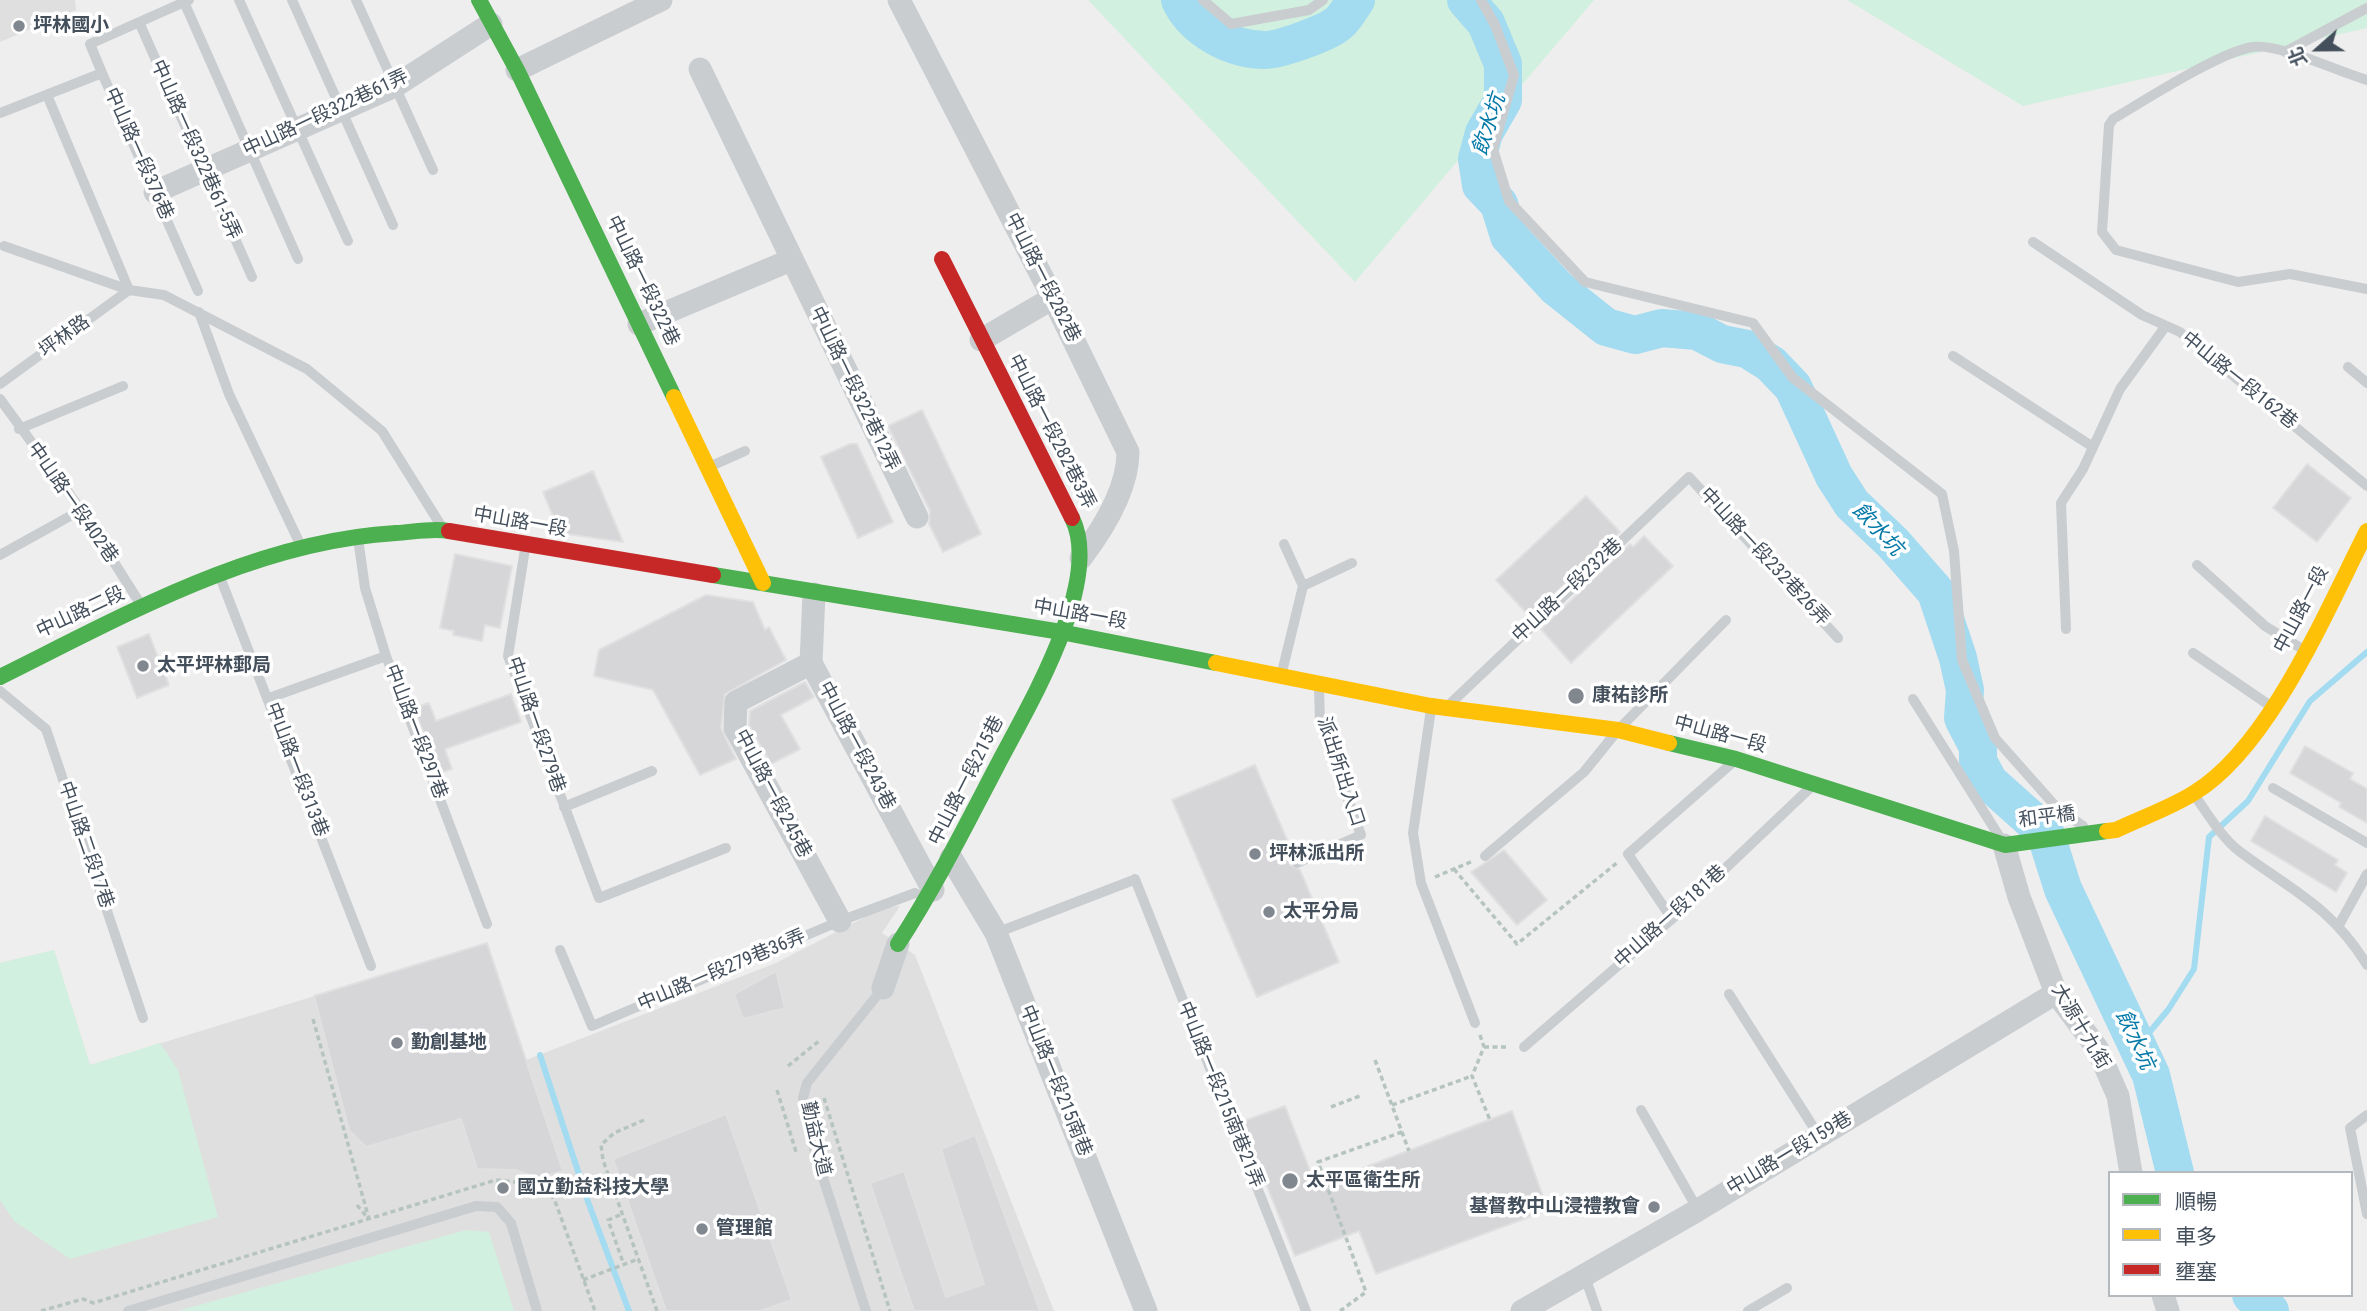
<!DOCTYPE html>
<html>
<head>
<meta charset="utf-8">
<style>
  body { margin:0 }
  #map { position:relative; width:2367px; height:1311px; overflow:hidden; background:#efeeee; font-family:"Roboto Condensed","Noto Sans TC",sans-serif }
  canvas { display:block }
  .legend { position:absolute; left:2108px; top:1171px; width:245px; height:126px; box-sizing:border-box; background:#fff; border:2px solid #b4b9be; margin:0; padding:9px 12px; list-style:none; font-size:21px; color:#444f5c }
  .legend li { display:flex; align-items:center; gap:14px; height:35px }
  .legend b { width:35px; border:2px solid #b4b9be }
  .north { position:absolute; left:2283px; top:14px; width:70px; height:70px; -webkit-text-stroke:5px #fff; paint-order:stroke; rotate:249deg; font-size:19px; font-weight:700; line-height:28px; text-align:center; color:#444f5c }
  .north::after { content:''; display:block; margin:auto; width:24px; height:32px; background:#444f5c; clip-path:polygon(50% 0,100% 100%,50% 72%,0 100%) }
</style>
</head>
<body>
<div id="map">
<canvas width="2367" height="1311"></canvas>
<ul class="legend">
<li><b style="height:9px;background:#4caf50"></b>順暢</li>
<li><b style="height:9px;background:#ffc107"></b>車多</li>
<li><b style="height:9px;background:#c62828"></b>壅塞</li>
</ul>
<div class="north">北</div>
</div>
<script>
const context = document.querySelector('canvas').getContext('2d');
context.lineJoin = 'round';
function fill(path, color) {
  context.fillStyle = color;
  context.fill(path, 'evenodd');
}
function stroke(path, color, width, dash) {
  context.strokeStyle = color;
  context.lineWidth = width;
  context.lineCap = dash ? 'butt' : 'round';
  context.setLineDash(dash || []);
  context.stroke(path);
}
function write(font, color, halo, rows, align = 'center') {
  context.font = font + ' "Roboto Condensed","Noto Sans TC",sans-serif';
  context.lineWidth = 7;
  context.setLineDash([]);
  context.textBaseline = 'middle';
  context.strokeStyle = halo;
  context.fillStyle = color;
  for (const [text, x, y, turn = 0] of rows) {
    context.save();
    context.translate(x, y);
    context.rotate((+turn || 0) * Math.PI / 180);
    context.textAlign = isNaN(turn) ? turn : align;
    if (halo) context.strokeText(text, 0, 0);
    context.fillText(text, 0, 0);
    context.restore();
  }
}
fill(new Path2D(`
  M0,0H75L76,10L0,42Z
  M900,906L882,933L915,955L1054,1311H0V963L54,950L90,1065L487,943L526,1060L776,963L867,916L888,907Z`), '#e0dfe0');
fill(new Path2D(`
  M1088,0H1594L1355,282Z
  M1847,0H2367V28L2023,106Z
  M54,950L90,1065L160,1043L178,1070L218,1217L70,1259L14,1221L0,1200V963Z
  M466,1230L489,1232L514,1311H178Z`), '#d1f0df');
stroke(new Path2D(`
  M2137,1047L2168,1010L2194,969L2209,837L2248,801L2310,701L2367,652
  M540,1055L587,1199L629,1311`), '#a3dbf0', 6);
stroke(new Path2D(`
  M1180,0C1194,30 1232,50 1265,50C1279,50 1324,34 1336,25C1344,20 1350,8 1356,0
  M1466,0L1486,23L1503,64V100L1484,133L1477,159L1481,185L1499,204L1509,236L1557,288L1606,327L1635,335L1662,328L1697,331L1722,344L1747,349L1771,364L1793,387L1834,476L1852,504L1893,543L1936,592L1958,658L1965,690L1963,718L1978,747V761L1989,782L2045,832L2063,889L2151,1075L2175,1173
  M2251,1295L2270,1311`), '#a3dbf0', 38);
const building = new Path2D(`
  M922,410L981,534L943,552L929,524L930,511L888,426Z
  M850,444H857L893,522L858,538L821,457Z
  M2307,464L2351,498L2317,542L2273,508Z
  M593,471L623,542L560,533L543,492Z
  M1586,496L1620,532L1530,617L1496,580Z
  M1644,536L1673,566L1571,663L1541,629L1630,544L1633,547Z
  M455,554L512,566L500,628L485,625L482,641L453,635L454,631L440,628Z
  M706,595L753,602L765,630L769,627L786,660L725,694L721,728L736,759L700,775L653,690L594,676L599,650Z
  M149,634L169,685L137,698L117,647Z
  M805,682L814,697L781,715L800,749L771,764L749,725L750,711Z
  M511,694L521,722L445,749L452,769L439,773L414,708L429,703L436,721Z
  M2305,746L2353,773L2350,779L2367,789V823L2339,807L2341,803L2290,773Z
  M1255,765L1294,856L1290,865L1300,870L1339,962L1257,997L1172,800Z
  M2265,816L2338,860L2335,865L2347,873L2336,892L2251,841Z
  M1504,850L1547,900L1517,925L1471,872Z
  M487,943L563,1171L539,1178L515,1170L477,1169L461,1119L366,1147L349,1130L314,996Z
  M776,971L785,1008L743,1019L734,994Z
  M1285,1106L1316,1186L1512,1111L1548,1210L1376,1274L1359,1231L1295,1256L1241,1122Z
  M726,1114L792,1300L760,1311H666L613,1159Z
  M975,1135L1040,1311H914L870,1183L904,1171L946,1297L984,1284L941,1149Z`);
fill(building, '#d6d6d9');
stroke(building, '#e0e0e1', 2);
stroke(new Path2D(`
  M1454,869L1517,944L1618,862
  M1435,877L1473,861
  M313,1019L369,1219
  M1480,1035L1484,1047L1472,1076L1490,1120
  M1484,1047H1508
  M1375,1060L1409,1151
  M788,1066L819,1041
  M777,1090L797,1155
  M824,1098L890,1311
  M1392,1105L1472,1076
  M1331,1107L1360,1096
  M644,1120L614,1133L601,1145L603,1160L657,1311
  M357,1205L367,1217
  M620,1215L608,1220L624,1265
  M583,1280L638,1259
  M41,1311L83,1299L93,1303L496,1180L544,1185L555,1201L595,1311
  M1340,1311L1366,1292L1318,1162L1402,1132`), '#b6c4c0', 3.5, [5, 3.5]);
stroke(new Path2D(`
  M239,0L348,241
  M292,0L393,225
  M356,0L433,170
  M1203,0L1231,24L1309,10L1323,0
  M1481,0L1495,25L1514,75L1493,149L1509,201L1585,282L1753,323L1793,378L1942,494L1954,551L1962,660L1995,738L2058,809L2083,826
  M184,2L298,259
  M139,22L252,277
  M2285,52L2367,8
  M102,73L90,44L189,0
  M2367,80C2340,72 2277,43 2253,47C2221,51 2144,101 2113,119L2109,125L2102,232L2116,250L2238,282L2290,274L2367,289
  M0,113L102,73L198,291
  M2033,242L2142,315L2180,332L2367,486
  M4,246L129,290L164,295L307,369L382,431L440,524
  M199,312L229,394L300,544
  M1953,356L2093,447
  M2348,367L2367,383
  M0,384L129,290L47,95
  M0,399L81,510L141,605
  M19,429L123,386
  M711,466L745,451
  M358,538L365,588L386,656L487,924
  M1284,544L1303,586
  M525,549L508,656L599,898L726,848
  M0,555L81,510
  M2197,565L2265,626L2304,650
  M220,577L371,966
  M2066,629L2061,503L2083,469L2120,389L2165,327
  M2193,653L2269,705
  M1282,672L1303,586L1352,563
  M0,691L46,729L143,1018
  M269,698L386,656
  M1913,699L1999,836
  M1452,702L1689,477L1838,638
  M1431,709L1413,833L1421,883L1475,1023
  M2273,788L2367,843
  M2195,796C2208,814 2221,837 2239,851C2291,890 2331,906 2367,965
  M564,807L652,771
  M1485,856L1584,772L1618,730L1726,620
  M1297,863L1361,835L1320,722L1319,688
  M1135,879L1306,1311
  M1672,919L1628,854L1731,764
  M2339,925L2367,874
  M996,933L1131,881
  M560,950L592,1026L840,921L915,893L924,897
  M1729,994L1819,1136
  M1524,1047L1672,919L1811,787
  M1641,1110L1698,1210
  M2367,1115L2350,1128L2367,1214
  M1584,1274L1597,1311
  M128,1311L476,1206L497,1207L511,1223L537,1311
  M866,1311L815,1153L803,1098L807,1083L883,988
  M1748,1311L1787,1288`), '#cacdd0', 10);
stroke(new Path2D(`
  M899,0L1053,298L1128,452C1128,490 1103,529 1081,558
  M700,69L917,517
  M517,70L661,0
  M155,192L395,86L491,24
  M639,324L791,260
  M981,340L1053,298
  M814,594L811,663L933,890
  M811,663L736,702L735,728L840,921
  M2004,845L2019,897L2056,993L2097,1048L2118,1096L2131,1173
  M951,858L996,933L1146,1311
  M883,988L898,944
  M2163,1295L2168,1311
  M1522,1311L1698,1210L2056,993`), '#cacdd0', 23);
stroke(new Path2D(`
  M479,0L517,70L674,397
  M713,575L1061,632L1216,663
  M0,677C125,615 255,541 396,533C413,532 433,528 449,531
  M1669,743L1736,759L2005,845L2107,831
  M898,944C935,887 965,827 997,766C1027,708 1104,582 1072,518`), '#4caf50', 16);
stroke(new Path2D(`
  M674,397L763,583
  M1216,663L1431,706L1618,730L1669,743
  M2107,831L2116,830C2141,818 2170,808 2194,793C2270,747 2327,609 2367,531`), '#ffc107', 16);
stroke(new Path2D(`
  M942,259L1072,518
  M449,531L713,575`), '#c62828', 16);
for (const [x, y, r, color] of [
  [19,26,7,"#80878f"],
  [143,666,7,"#80878f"],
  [1576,696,9,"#80878f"],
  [1255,854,7,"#80878f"],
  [1269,912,7,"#80878f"],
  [397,1043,7,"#80878f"],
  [1290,1181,9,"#80878f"],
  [503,1188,7,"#80878f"],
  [1654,1207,7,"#80878f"],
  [702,1229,7,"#80878f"]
]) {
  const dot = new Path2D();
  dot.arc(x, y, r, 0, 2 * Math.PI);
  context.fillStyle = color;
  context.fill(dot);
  stroke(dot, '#fff', 2.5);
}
write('bold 19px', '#444f5c', '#fff', [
  ["坪林國小",33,26],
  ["太平坪林郵局",157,666],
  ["康祐診所",1592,696],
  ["坪林派出所",1269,854],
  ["太平分局",1283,912],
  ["勤創基地",411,1043],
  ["太平區衛生所",1306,1181],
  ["國立勤益科技大學",517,1188],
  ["基督教中山浸禮教會",1640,1207,"right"],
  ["管理館",716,1229]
], 'left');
write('19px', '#444f5c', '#fff', [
  ["中山路一段322巷61弄",326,114,-25],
  ["中山路一段322巷61-5弄",195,150,66],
  ["中山路一段376巷",138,154,66],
  ["中山路一段282巷",1042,278,63],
  ["中山路一段322巷",642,281,64],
  ["坪林路",65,337,-36],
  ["中山路一段162巷",2239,381,39],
  ["中山路一段322巷12弄",854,389,64],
  ["中山路一段282巷3弄",1051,432,63],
  ["中山路一段402巷",72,503,55],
  ["中山路一段",520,523,10],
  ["中山路一段232巷26弄",1764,557,47],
  ["中山路一段232巷",1568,591,-43],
  ["中山路一段",2302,610,-62],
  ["中山路二段",81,613,-25],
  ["中山路一段",1080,615,10],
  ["中山路一段279巷",535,725,71],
  ["中山路一段297巷",415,732,69],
  ["中山路一段",1720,735,15],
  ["中山路一段243巷",856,746,62],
  ["中山路一段313巷",296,770,69],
  ["派出所出入口",1340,772,72],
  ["中山路一段215巷",967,781,-63],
  ["中山路一段245巷",772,794,62],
  ["和平橋",2047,818,-7],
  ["中山路二段17巷",85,845,71],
  ["中山路一段181巷",1671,917,-42],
  ["中山路一段279巷36弄",722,971,-23],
  ["大源十九街",2080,1027,59],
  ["中山路一段215南巷",1055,1081,68],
  ["中山路一段215南巷21弄",1220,1095,68],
  ["勤益大道",815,1139,77],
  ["中山路一段159巷",1790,1154,-31]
]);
write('italic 21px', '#057aa8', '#fff', [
  ["飲水坑",1490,125,-72],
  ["飲水坑",1877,530,47],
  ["飲水坑",2134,1040,65]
]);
</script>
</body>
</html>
